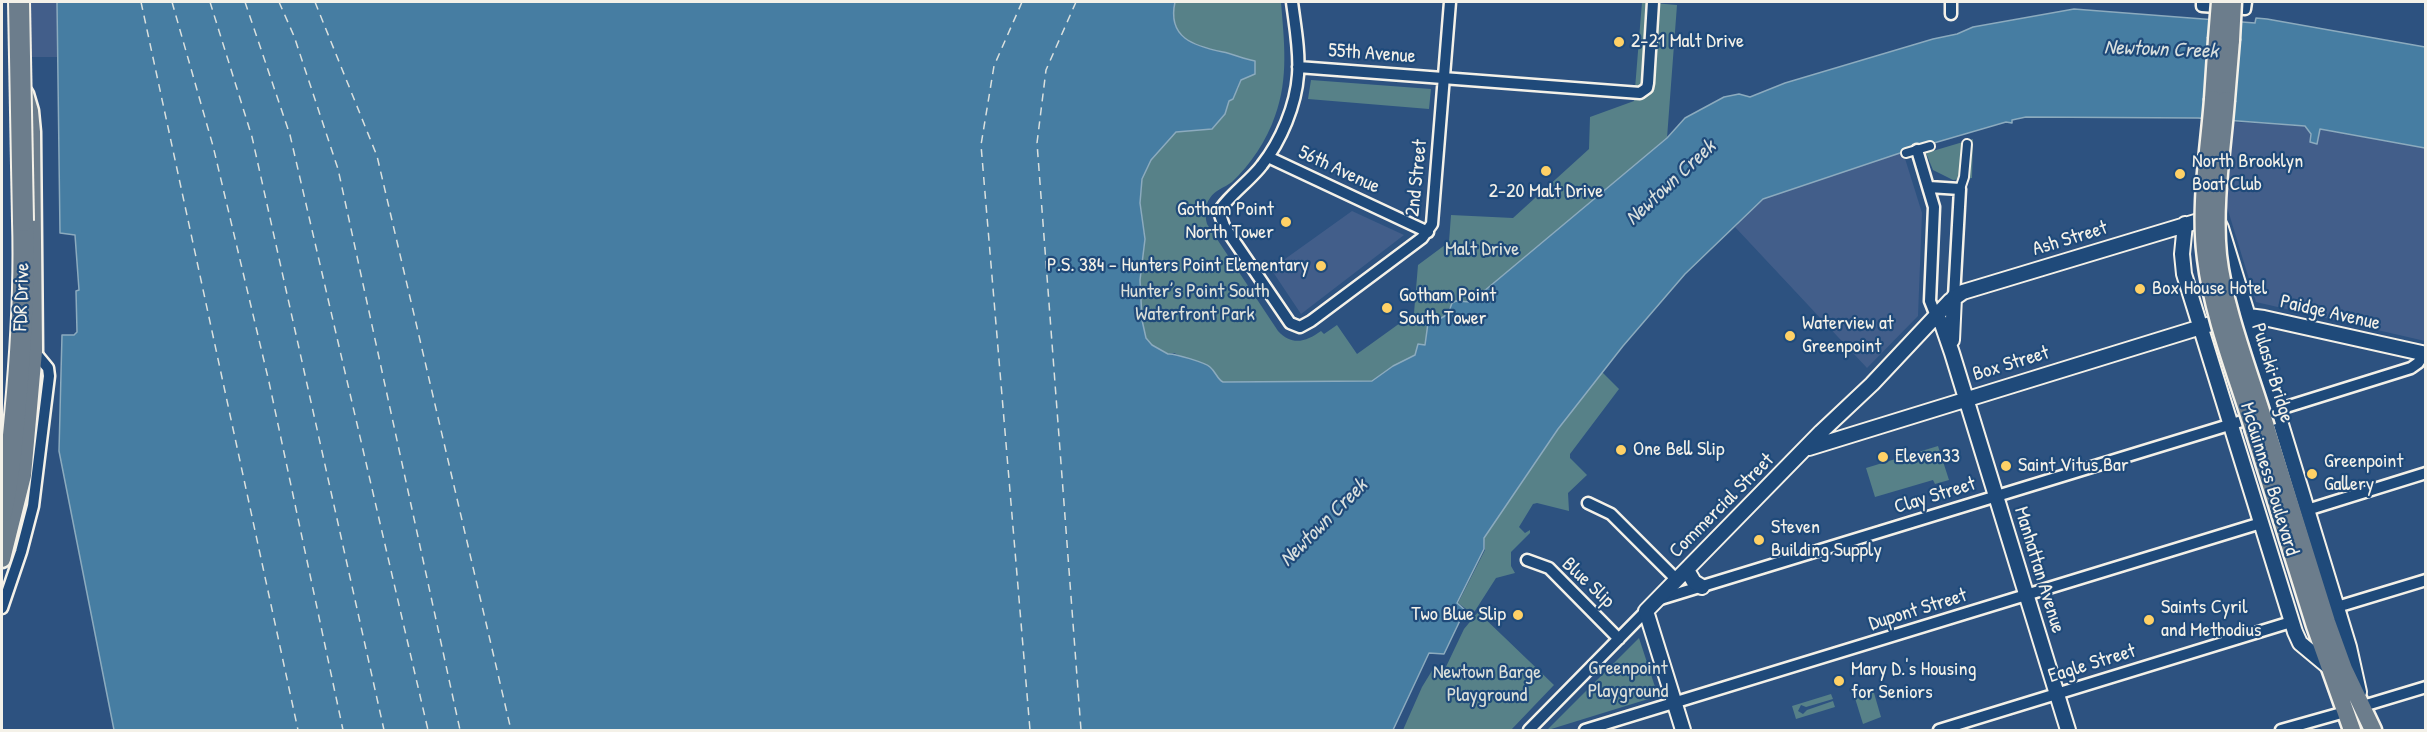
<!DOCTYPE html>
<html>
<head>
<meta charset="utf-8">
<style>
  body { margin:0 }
  #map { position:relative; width:2427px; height:732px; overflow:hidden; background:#2d5280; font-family:"Patrick Hand",sans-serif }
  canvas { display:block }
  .frame { position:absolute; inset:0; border:3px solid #f4f1e8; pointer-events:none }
</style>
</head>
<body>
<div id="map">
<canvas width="2427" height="732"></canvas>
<div class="frame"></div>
</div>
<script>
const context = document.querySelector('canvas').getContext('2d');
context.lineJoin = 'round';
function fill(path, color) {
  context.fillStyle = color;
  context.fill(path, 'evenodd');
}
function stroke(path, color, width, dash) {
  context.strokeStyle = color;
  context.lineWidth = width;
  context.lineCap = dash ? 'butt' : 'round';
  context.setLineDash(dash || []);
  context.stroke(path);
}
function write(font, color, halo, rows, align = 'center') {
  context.font = font + ' "Patrick Hand",sans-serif';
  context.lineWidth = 4.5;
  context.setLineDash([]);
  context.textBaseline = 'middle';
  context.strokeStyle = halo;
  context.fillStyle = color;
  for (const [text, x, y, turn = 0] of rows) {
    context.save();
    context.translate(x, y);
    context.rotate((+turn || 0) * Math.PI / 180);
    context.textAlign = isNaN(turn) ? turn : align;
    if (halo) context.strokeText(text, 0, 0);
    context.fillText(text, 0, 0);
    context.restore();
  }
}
fill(new Path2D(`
  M27,2H57L58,57H29Z
  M2233,122L2305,126L2316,143L2319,129L2425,148V341L2256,302L2227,207Z
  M1903,152L1922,213L1918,316L1867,368L1735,227L1763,199Z
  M1352,211L1404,235L1301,314L1271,269Z`), '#425e8a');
fill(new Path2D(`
  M1175,2H1281C1284,41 1289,78 1275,116C1267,140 1250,165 1232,182C1224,188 1215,190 1210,198C1204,206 1205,215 1207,224L1278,331C1292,346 1306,342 1321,331L1324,334L1337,325L1357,354L1414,313L1418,265L1449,242L1451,215L1513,218L1589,149L1590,117L1634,101L1642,2L1677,5L1667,138L1471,302L1456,301L1449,308L1448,314L1433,323H1428L1426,345L1418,348L1415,355L1393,366L1372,381L1223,382L1201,362L1192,361L1174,353L1169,354L1152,345L1146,338L1142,320L1140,280L1145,239L1140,203L1142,179L1151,160L1176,132L1212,129L1225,114L1229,101L1238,89L1241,80L1247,77L1255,61C1244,59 1233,54 1223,52C1194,47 1167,38 1175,2Z
  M1311,80L1431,89L1429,109L1308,99Z
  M1973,139L1972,178L1953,180L1933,170L1926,153Z
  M1602,372L1619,389L1570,454V458L1587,475L1568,493L1569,511L1537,503L1533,504L1519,527L1525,533L1530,530V533L1511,552V566L1515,573L1496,578L1473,614L1458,603L1485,550L1484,538L1557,431Z
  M1938,446L1949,480L1935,484L1933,480L1875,497L1866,468Z
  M1478,612L1554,685L1511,730H1403L1422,687L1433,669L1436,668L1444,671L1464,629Z
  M1639,638L1658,696L1548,730V729Z
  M1867,691L1874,693L1881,717L1863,724L1854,695Z
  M1831,694L1833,699L1806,707L1801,705L1798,711L1803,714L1807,710L1833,701L1835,707L1796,719L1792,706Z`), '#578188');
const water = new Path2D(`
  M57,2H1175C1167,38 1194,46 1223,52C1233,54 1244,59 1255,61V74L1241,80L1233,99L1229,101L1225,114L1212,129L1176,132L1151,160L1142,179L1140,203L1145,239L1140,280L1142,320L1146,338L1152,345L1168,354C1174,353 1206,363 1210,367C1216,372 1217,379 1223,382L1372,381L1393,366L1415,355L1418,344L1425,345L1428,323H1433L1448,314L1452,303L1456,301L1471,302L1667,138L1685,118L1724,97L1739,94L1750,97L1785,83L1933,39L1957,34L1973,27L2074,9L2255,23L2256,18L2267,19L2425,47V148L2320,129L2317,144L2310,142L2311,134L2305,126L2198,118L2026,117L2012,120V123L2006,122L1903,152L1763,199L1685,274L1623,346L1558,429L1484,538V549L1457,603L1465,610L1444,654L1429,653L1393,730H114L59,451L62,335H74L77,332L76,291L79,290L75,235L60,233Z`);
fill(water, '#467da2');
stroke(water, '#8cabbe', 1.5);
stroke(new Path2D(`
  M141,2L298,730
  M172,2L213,146L269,382L343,730
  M210,2L252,137L384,730
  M245,2L290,135L428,730
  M279,2L294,36L338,169L460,730
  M315,2L377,156L511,730
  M1022,2L994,66L981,145L1030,730
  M1076,2L1046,70L1037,143L1081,730`), '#dae0de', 1.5, [8, 6]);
const pedestrian = new Path2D(`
  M1906,153L1930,146
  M1960,189L1964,177L1967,144`);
const minor = new Path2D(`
  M1292,2C1295,26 1300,51 1298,75C1296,105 1281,141 1262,165C1252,179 1224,200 1219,212L1224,226L1290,323L1300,327L1311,321L1422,238L1432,224L1450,2
  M2202,2V6L2245,9L2246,2
  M1951,14V2
  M1298,67L1640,93L1647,88L1648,83L1653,2
  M1917,150L1934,207L1930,301L1936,316
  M1268,157L1428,232
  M1929,187L1960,189L1954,297
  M2270,412L2411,368L2418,363L2424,354
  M1588,503L1611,514L1677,580
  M2307,510L2426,473
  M1527,560L1549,568L1619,639
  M1657,600L2255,417
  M2337,607L2426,580
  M2,608L21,552L33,506L49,376L48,368L34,351
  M2363,706L2426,687
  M1529,730L1646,611
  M1585,730L2261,523
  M1939,730L2291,622
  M2281,730L2345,712`);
const tertiary = new Path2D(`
  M2185,224L2182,254L2184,274L2295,632L2300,643L2330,668
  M1936,316L1942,324L1952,353L2068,730
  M1952,340L1954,297
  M1809,448L2240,315L2264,318L2426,354
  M1687,570L1694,582L1702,587
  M1683,730L1646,611L1821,432L1872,384L1950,301L1963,292L2205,219L2217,220L2221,228L2349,647L2359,692`);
const primary = new Path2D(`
  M2213,99L2217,39
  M2226,100L2231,40
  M2266,427L2327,622L2344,669L2373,730
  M2254,431L2315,626L2352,730
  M2,559L23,475L34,351L32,132L30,111L25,94`);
const motorway = new Path2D(`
  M2,512C9,480 12,448 15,415C21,351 25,286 23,221`);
stroke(pedestrian, '#f4f1e8', 12);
stroke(minor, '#f4f1e8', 15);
stroke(tertiary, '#f4f1e8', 18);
stroke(primary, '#f4f1e8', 21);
stroke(motorway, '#f4f1e8', 24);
stroke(pedestrian, '#1f4a7a', 8);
stroke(minor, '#1f4a7a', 10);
stroke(tertiary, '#1f4a7a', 14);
stroke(primary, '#6c7d8c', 16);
stroke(motorway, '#6c7d8c', 20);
const primaryBridge = new Path2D(`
  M2217,39L2220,2
  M2231,40L2233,2
  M2213,99C2209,151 2199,207 2206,259C2213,317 2237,375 2254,431
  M2226,100C2222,151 2213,204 2218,255C2224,309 2250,374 2266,427`);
const motorwayBridge = new Path2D(`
  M19,2L23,221`);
stroke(primaryBridge, '#f4f1e8', 21, []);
stroke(motorwayBridge, '#f4f1e8', 24, []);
stroke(primaryBridge, '#6c7d8c', 16);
stroke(motorwayBridge, '#6c7d8c', 20);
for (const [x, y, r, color] of [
  [1619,42,6,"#ffd166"],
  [1546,171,6,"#ffd166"],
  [2180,174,6,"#ffd166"],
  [1286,222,6,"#ffd166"],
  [1321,266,6,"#ffd166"],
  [2140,289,6,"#ffd166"],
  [1387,308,6,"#ffd166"],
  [1790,336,6,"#ffd166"],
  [1621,450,6,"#ffd166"],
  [1883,457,6,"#ffd166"],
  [2006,466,6,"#ffd166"],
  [2312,474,6,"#ffd166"],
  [1759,540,6,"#ffd166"],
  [1518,615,6,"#ffd166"],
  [2149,620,6,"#ffd166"],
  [1839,681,6,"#ffd166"]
]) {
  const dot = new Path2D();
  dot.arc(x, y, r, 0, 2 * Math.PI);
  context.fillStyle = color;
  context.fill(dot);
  stroke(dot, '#1f4a7a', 2);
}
write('20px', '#f4f1e8', '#1f4a7a', [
  ["2-21 Malt Drive",1631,42],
  ["North Brooklyn",2192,162],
  ["Boat Club",2192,185],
  ["2-20 Malt Drive",1546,192,"center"],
  ["Gotham Point",1274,210,"right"],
  ["North Tower",1274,233,"right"],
  ["P.S. 384 - Hunters Point Elementary",1309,266,"right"],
  ["Box House Hotel",2152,289],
  ["Gotham Point",1399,296],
  ["South Tower",1399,319],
  ["Waterview at",1802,324],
  ["Greenpoint",1802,347],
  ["One Bell Slip",1633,450],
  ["Eleven33",1895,457],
  ["Greenpoint",2324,462],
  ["Gallery",2324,485],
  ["Saint Vitus Bar",2018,466],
  ["Steven",1771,528],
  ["Building Supply",1771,551],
  ["Saints Cyril",2161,608],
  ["and Methodius",2161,631],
  ["Two Blue Slip",1506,615,"right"],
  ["Mary D.'s Housing",1851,670],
  ["for Seniors",1851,693]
], 'left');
write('20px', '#f4f1e8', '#1f4a7a', [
  ["55th Avenue",1372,54,4],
  ["56th Avenue",1339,170,25],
  ["2nd Street",1417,178,-84],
  ["Ash Street",2070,239,-17],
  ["FDR Drive",22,297,-88],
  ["Paidge Avenue",2330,313,13],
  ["Box Street",2011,364,-17],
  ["Pulaski Bridge",2272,373,73],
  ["McGuinness Boulevard",2269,479,73],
  ["Clay Street",1935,496,-17],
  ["Commercial Street",1722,506,-45],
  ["Manhattan Avenue",2039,570,73],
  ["Blue Slip",1588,583,43],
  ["Dupont Street",1918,610,-17],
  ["Eagle Street",2092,664,-17]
]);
write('20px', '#dce0da', '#1f4a7a', [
  ["Malt Drive",1482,250],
  ["Hunter’s Point South",1195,292],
  ["Waterfront Park",1195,315],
  ["Greenpoint",1628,669],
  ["Playground",1628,692],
  ["Newtown Barge",1487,673],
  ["Playground",1487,696]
]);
write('italic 21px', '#dae0de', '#1f4a7a', [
  ["Newtown Creek",2161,50,2],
  ["Newtown Creek",1671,183,-43],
  ["Newtown Creek",1324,523,-45]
]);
</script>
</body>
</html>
